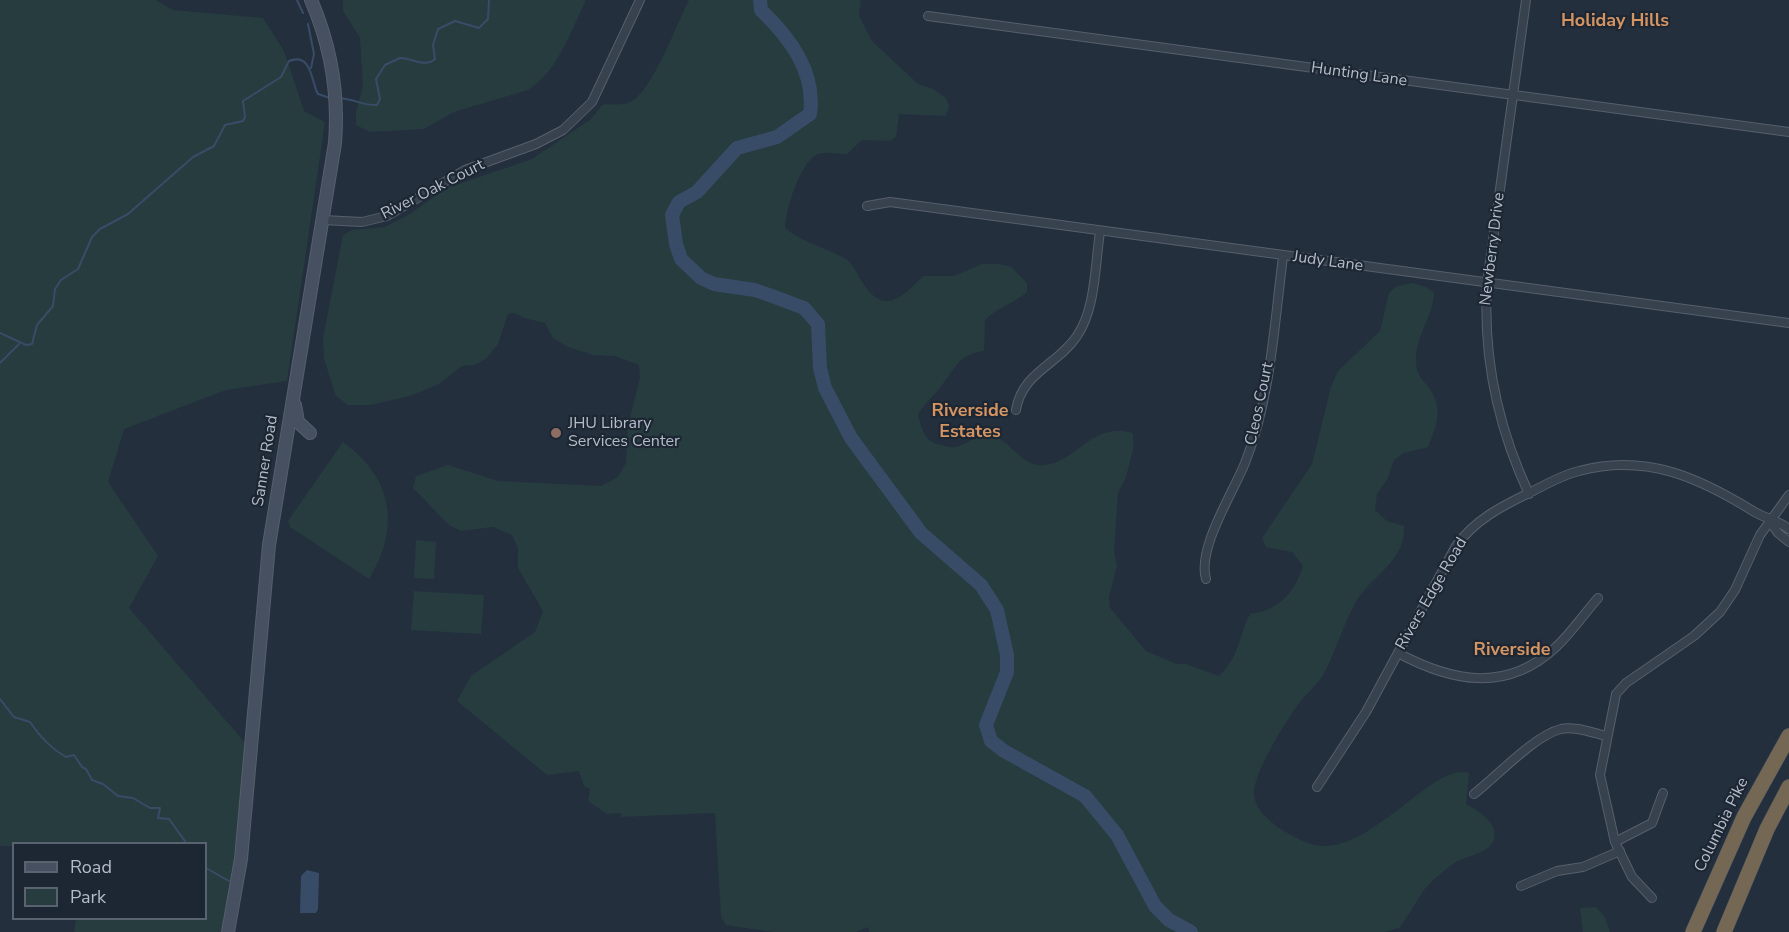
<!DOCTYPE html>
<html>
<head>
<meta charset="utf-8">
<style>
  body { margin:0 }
  #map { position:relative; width:1789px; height:932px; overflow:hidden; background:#242f3e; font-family:"Nunito Sans",sans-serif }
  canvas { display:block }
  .legend { position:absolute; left:12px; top:842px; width:195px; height:78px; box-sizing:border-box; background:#1d2633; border:2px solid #59626f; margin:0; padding:8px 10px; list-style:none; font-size:18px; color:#b4bcc9 }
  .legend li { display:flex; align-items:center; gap:12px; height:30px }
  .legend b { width:30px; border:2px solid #59626f }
</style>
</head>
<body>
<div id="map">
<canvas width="1789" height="932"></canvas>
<ul class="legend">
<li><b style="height:8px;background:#465061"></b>Road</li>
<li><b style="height:16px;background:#263c3f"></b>Park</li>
</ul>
</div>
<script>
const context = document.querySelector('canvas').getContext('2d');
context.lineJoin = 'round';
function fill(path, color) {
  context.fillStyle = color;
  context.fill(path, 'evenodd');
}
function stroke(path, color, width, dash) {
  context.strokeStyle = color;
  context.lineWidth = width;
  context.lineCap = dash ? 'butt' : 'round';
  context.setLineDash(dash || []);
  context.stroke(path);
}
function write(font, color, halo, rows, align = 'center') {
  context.font = font + ' "Nunito Sans",sans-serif';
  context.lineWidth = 4.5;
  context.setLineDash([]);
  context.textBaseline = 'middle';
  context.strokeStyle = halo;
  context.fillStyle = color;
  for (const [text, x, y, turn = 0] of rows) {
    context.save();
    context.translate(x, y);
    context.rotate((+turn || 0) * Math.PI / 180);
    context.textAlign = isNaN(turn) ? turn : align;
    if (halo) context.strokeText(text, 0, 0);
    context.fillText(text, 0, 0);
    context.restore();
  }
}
fill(new Path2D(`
  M0,0H156L173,10L263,18L284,51L304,111L325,122L287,381L226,390L124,429L108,482L158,556L129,608L247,745L236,864L225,932H74L76,919L206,918V844H14L13,846H0Z
  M343,0H586C571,30 558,72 528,90L454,112L424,129L370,132L356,125V112L363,86L360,38L343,11Z
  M689,0H861L859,16L872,41L918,84L933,89L946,98L949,106L946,116L899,114L896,137L890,141L862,140L847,154C838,154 827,151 818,154C801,160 785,211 785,228C804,243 824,247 844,258C853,263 856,272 861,280C883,317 902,298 923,276H954L982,264H999L1011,267L1027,283V292C1013,304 998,307 985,320L984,351C958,353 953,372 939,389C931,399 925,403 918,415C921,427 924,440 937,444C943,445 949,448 955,447C969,444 980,431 994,436C1012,443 1024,468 1045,465C1080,460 1090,422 1133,433V449L1126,477L1118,493L1114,551L1117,566L1109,597L1110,608L1146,651L1176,664H1186L1219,676C1240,656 1238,637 1250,614C1279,610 1294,594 1303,566L1292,552L1266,547L1262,538L1312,464L1331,387L1338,371L1380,331L1389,293L1397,286L1412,283L1426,287L1434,293C1433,320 1411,340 1417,370C1418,376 1426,384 1430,389C1443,409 1437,426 1428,447L1404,453L1394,460L1388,478L1377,494L1375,510L1387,521L1404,526C1406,557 1379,572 1362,593C1348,609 1336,653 1323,675C1317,685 1307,693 1300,702C1287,719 1252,775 1254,795C1256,817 1287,834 1305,842C1363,868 1430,761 1469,773L1466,804C1477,810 1502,825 1493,842C1485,856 1464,855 1453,864C1443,872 1429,882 1422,893C1414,905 1408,917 1399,928L1384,932H870L868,927L856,932H773L726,925L721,917L715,813L621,817V813L607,814L588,801L590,789L584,786L579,771L547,775L457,701L471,676L535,632L543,611L518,568V548L512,535L493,527L461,531L449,525L413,488L416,476L448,465L498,481L601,486L618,477L626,463L628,425L640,378L639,365L615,356L593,355L568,347L553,338L545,323L524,318L514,313L508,314L498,344L487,358L474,365L462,366L439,384L410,396L370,405H348L336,396L324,359L323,338L343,235L352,230L385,227L408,215L447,188L532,159L591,119L602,105C613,103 624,107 634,100C655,83 676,26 689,0Z
  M343,442C393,478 401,527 369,579L290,527L288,521Z
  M416,540L436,542L434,579L414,578Z
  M414,591L484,595L481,634L411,630Z
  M1596,907L1605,917L1610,932H1583L1580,908Z`), '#263c3f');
fill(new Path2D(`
  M307,870L319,873L318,909L316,913H300L301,876Z`), '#394c67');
stroke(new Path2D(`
  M297,0L303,13
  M308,24L314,54L311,68
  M339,98C354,99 365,106 377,105L380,99L376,79L385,65L400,58C412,58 425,68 435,59L433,45L438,29L455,21L479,28L488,19L489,0
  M0,333L26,345L32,344L37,325L53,306L55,289L61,280L78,269L92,237L100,229L128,214L193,157L214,146L225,125L243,121L245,117L243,101L281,77L289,61C312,52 311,82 318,94L330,98
  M0,363L19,344
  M0,699L14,717L30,722C40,737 50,748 66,757L74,755L82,767L86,769L92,780L103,784L118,796L133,798L150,808H160L158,818L169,819L187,844
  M206,868L229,881`), '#394c67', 2);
stroke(new Path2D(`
  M760,0L761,10C790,38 816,72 810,114L777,137L737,148L697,192L679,202L672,215L676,244L681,259L701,278L714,284L755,290L772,296L804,308L818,324L820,368L825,388L851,438L921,533L981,585L997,610L1007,655V672L986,725L991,741L1004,751L1085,796L1117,835L1155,906L1169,920L1191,932`), '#394c67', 14);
const street = new Path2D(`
  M1526,0L1487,284C1483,356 1498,428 1529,494
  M928,16L1789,132
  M867,206L890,202L1789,323
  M323,220L362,222L387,216L465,170L536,144L563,130L592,102L640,0
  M1016,410C1022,372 1058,365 1077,336C1096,308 1095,264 1100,232
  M1770,522L1778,533L1789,542
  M1206,579C1197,548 1233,493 1245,463C1271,398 1274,325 1283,257
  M1398,653C1452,682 1507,693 1556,647C1571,633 1584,614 1598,598
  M1317,787L1366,712L1456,546C1475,520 1500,507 1529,493C1545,485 1562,475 1579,471C1645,453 1698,477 1753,511C1764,518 1779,521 1789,529
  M1474,794C1496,777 1535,735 1561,729C1576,726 1592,733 1607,736
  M1615,842L1652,823L1663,793
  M1521,886L1557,871L1583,867L1620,851
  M1652,898L1632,877L1615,842L1600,775L1616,694L1626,683L1694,636L1720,612L1735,590L1760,535L1789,495`);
const secondary = new Path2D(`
  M295,405L298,422L310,433
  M228,932L241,859L269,545L335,143C339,93 331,46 311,0`);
const highway = new Path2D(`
  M1693,932L1744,817L1789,736
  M1724,932L1767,829L1789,787`);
stroke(street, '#565f6c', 10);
stroke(secondary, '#565f6c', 14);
stroke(highway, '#434c59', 16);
stroke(street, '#38414e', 8);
stroke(secondary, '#465061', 12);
stroke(highway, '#746855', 15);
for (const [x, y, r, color] of [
  [556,433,6,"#8d6e63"]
]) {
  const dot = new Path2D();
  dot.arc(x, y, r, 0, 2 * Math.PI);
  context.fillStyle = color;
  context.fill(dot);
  stroke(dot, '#1d2633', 2);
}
write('16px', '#b4bcc9', '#1d2633', [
  ["Hunting Lane",1359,75,8],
  ["River Oak Court",433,190,-27],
  ["Newberry Drive",1493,249,-83],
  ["Judy Lane",1328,262,8],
  ["Cleos Court",1260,404,-78],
  ["Sanner Road",266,461,-81],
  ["Rivers Edge Road",1432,594,-60],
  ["Columbia Pike",1722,825,-64]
]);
write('16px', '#b4bcc9', '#1d2633', [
  ["JHU Library",568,424],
  ["Services Center",568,442]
], 'left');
write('bold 18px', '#d59563', '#1d2633', [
  ["Holiday Hills",1615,22],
  ["Riverside",970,412],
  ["Estates",970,433],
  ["Riverside",1512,651]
]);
</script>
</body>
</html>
